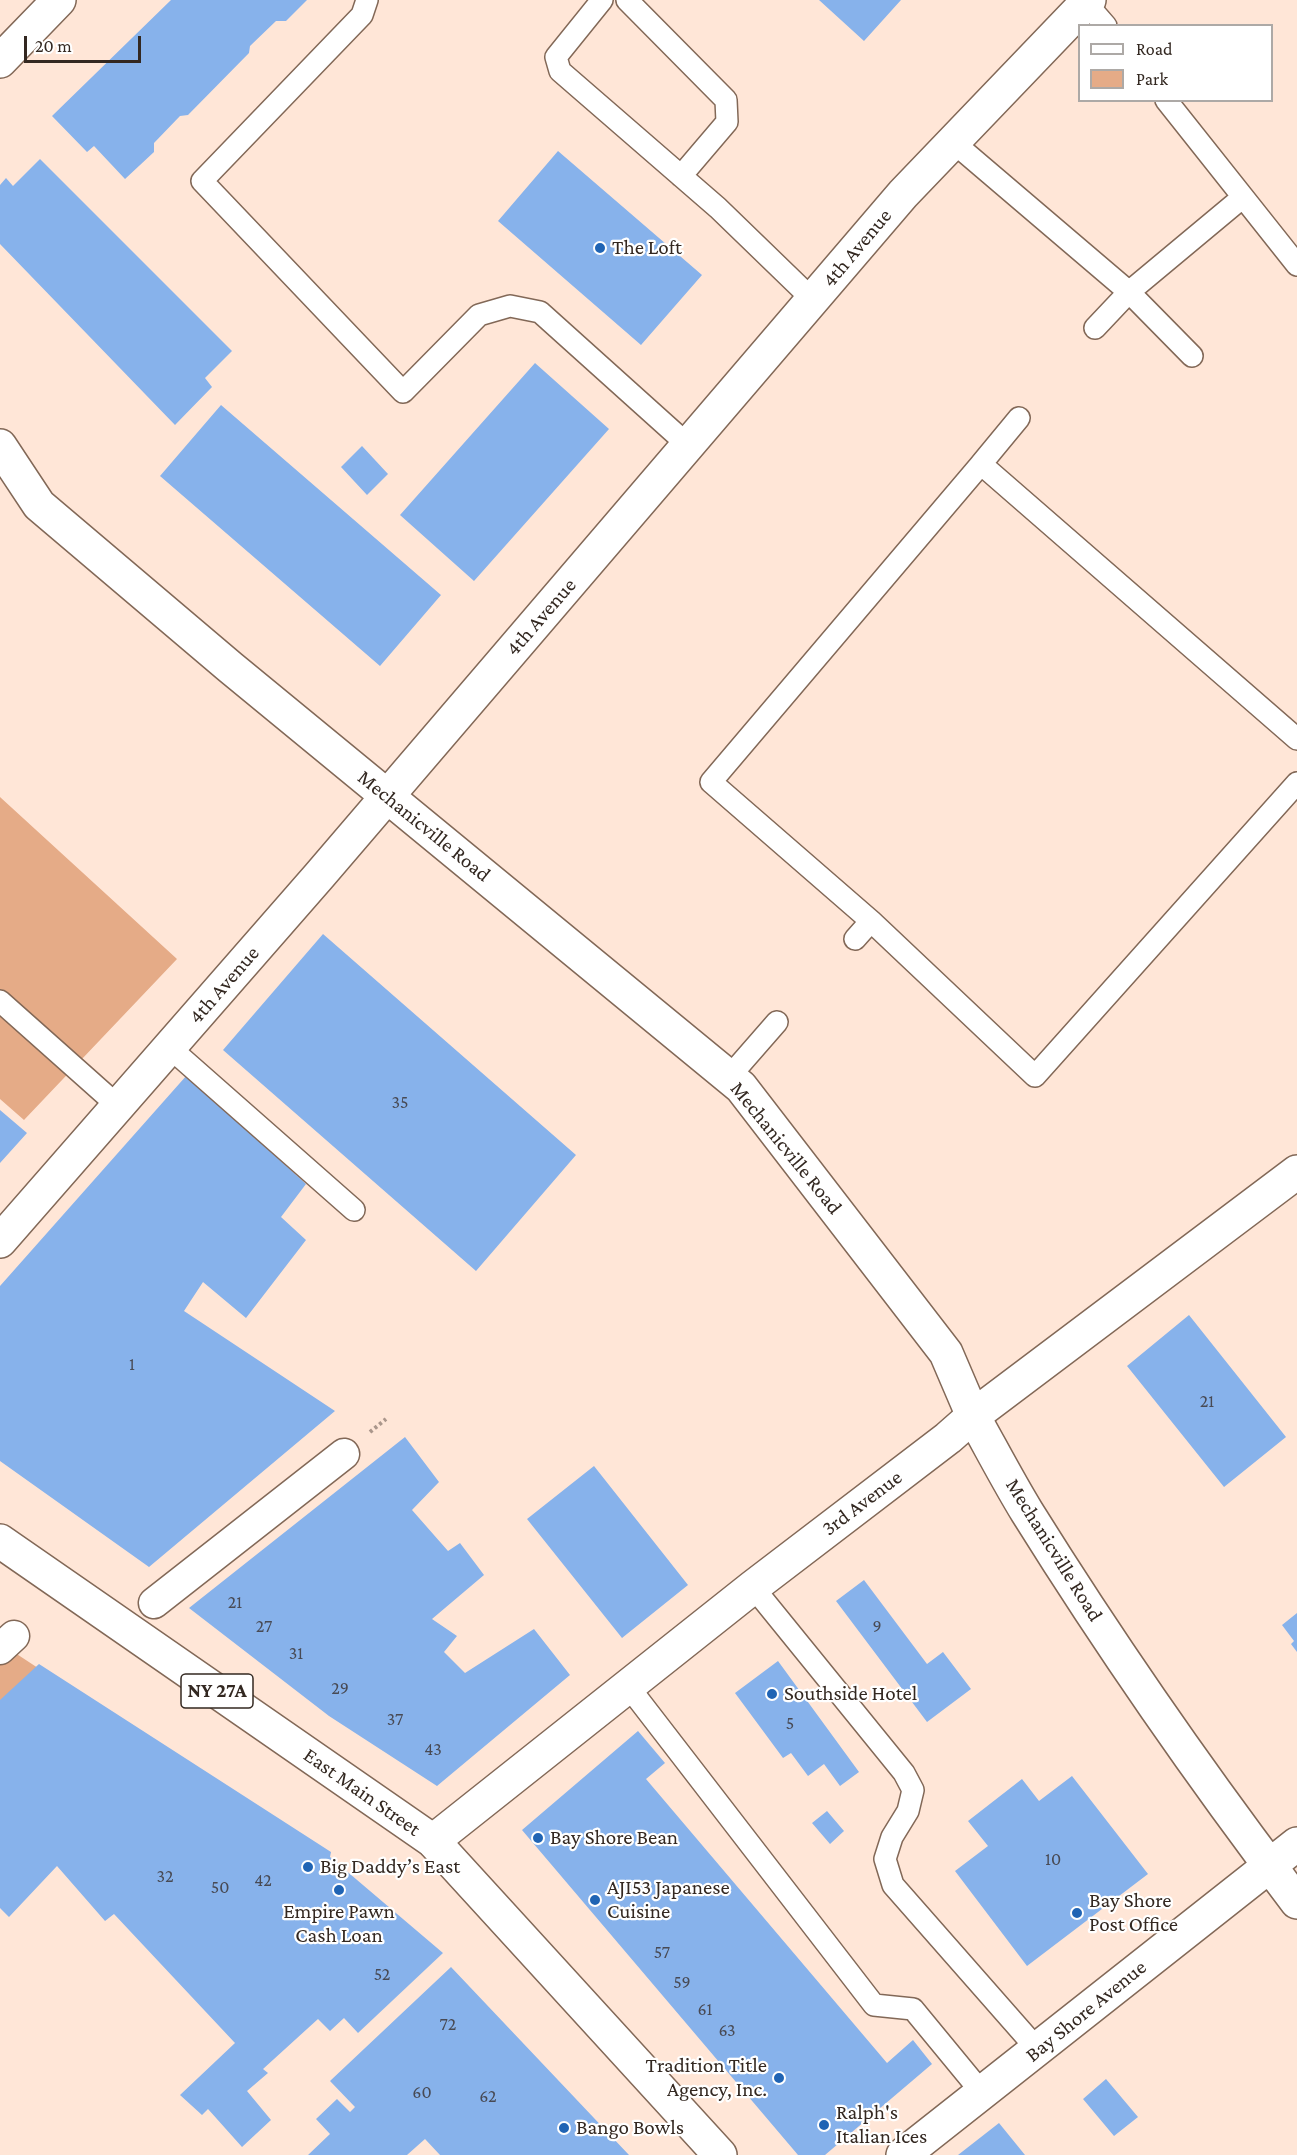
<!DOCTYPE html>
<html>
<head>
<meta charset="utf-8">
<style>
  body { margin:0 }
  #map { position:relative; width:1297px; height:2155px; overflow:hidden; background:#ffe6d7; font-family:"Crimson Pro",serif }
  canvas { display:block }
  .legend { position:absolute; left:1078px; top:24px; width:195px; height:78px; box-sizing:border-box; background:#fff; border:2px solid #ada9a6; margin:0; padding:8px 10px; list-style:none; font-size:18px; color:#332821 }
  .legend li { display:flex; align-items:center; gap:12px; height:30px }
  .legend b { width:30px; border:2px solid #ada9a6 }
  .scale { position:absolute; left:24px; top:36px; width:117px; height:27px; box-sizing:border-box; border:3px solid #332821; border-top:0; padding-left:8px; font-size:18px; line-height:21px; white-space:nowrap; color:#332821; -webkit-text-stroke:4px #fff; paint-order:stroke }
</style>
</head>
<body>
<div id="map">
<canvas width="1297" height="2155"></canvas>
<ul class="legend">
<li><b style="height:8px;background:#fff"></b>Road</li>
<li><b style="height:16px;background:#e5ab87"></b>Park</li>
</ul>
<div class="scale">20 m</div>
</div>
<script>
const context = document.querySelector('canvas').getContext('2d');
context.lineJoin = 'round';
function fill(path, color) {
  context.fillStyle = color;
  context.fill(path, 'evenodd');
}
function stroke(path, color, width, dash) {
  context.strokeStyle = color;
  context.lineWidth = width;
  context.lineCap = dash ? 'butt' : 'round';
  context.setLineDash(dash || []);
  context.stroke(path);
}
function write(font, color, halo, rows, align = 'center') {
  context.font = font + ' "Crimson Pro",serif';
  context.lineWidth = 4.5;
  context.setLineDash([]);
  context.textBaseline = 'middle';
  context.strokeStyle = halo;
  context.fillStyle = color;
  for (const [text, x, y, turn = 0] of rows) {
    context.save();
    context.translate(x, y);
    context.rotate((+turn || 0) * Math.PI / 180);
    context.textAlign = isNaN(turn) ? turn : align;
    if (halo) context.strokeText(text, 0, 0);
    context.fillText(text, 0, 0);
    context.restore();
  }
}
fill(new Path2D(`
  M0,797L177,959L24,1120L0,1099Z
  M0,1643L38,1668L0,1702Z`), '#e5ab87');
fill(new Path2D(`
  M171,0H307L286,21H276L250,46L249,53L188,115L180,116L154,143V152L125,179L94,146L87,152L52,116Z
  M819,0H901L864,41Z
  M558,151L702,275L641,345L498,221Z
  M40,159L232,351L205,378L212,387L175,425L0,244V185L6,178L13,186Z
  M535,363L609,429L474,581L400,515Z
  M221,405L441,595L380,666L160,476Z
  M362,446L388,474L367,495L341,467Z
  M323,934L576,1155L476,1271L223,1050Z
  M187,1075L306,1184L281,1217L306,1240L246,1318L203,1282L184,1311L335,1411L149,1567L0,1461V1286Z
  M0,1110L27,1133L0,1163Z
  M1189,1315L1286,1437L1224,1487L1127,1366Z
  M405,1437L439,1482L412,1510L448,1551L460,1543L484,1575L432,1619L457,1636L444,1652L465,1673L534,1629L570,1675L437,1786L329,1716L189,1608Z
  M594,1466L688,1585L622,1638L527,1519Z
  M864,1580L927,1664L943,1652L971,1689L927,1722L836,1601Z
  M1297,1613V1652L1291,1644L1294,1641L1282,1625Z
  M778,1661L859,1772L840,1786L824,1764L808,1776L791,1753L783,1758L735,1693Z
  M39,1664L331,1852L330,1857L443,1953L358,2033L344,2018L330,2031L318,2019L263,2069L268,2073L247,2091L271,2120L242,2147L208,2109L202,2115L180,2095L235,2043L114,1914L105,1921L57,1866L9,1917L0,1908V1700Z
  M638,1731L665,1763L646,1779L887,2063L913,2040L932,2064L825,2155H798L522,1830Z
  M1072,1776L1148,1874L1027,1966L955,1871L988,1846L968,1821L1022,1779L1039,1801Z
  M827,1811L844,1831L830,1844L812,1823Z
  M451,1967L629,2155H440L425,2139L407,2155H308L330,2134L316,2119L337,2099L350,2112L355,2107L330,2081Z
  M1106,2079L1138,2117L1114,2136L1083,2099Z
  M999,2123L1025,2155H958Z`), '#87b2eb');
const service = new Path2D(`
  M367,0L362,15L202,181L403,392L479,315L510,306L540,312L689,446
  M602,0L556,57L560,71L718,208L813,300
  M627,0L726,100L727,122L681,176
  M1086,3L1106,26
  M1166,100L1297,265
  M953,142L1129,292L1192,356
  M1095,328L1129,292L1243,197
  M981,464L1019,418
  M1297,739L981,464L711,782L871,921L1035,1076L1297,783
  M855,939L871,921
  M0,1001L118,1106
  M169,1047L354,1210
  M729,1077L777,1022
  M753,1587L904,1773L913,1790L908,1811L892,1837L885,1859L893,1885L1038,2050
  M628,1686L874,2005L913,2009L983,2094`);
const pedestrian = new Path2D(`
  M154,1603L344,1454
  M0,1649L14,1636`);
const minor = new Path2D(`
  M0,61L59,0
  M973,1416C991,1448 1008,1481 1027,1512C1110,1645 1201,1776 1297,1902
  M903,2155L1297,1844`);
const tertiary = new Path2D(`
  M0,446L39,505L230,667L741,1087L946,1353L973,1416
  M0,1241L319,876L903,194L1089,0`);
const secondary = new Path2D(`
  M433,1841L753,1587L948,1438L973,1416L1297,1172`);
const primary = new Path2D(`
  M0,1541L433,1841L720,2155`);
stroke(service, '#826857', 24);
stroke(pedestrian, '#826857', 33);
stroke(minor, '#826857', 36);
stroke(tertiary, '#826857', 36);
stroke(secondary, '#826857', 36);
stroke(primary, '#826857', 36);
stroke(new Path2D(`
  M370,1432L386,1419`), '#aa968b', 4, [3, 3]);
stroke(service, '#fff', 21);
stroke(pedestrian, '#fff', 30);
stroke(minor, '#fff', 33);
stroke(tertiary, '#fff', 33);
stroke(secondary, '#fff', 33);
stroke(primary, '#fff', 33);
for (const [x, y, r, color] of [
  [600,248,6,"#2064b4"],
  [772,1694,6,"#2064b4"],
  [538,1838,6,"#2064b4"],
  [308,1867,6,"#2064b4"],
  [339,1890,6,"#2064b4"],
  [595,1900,6,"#2064b4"],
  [1077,1913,6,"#2064b4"],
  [779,2078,6,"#2064b4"],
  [824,2125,6,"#2064b4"],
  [564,2128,6,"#2064b4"]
]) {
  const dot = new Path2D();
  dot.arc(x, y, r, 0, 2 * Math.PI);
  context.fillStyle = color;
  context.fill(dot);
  stroke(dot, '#fff', 2);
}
write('18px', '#484a54', null, [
  ["35",400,1102],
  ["1",132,1364],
  ["21",1207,1401],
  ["21",235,1602],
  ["27",264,1626],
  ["9",877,1626],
  ["31",296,1653],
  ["29",340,1688],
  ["37",395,1719],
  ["5",790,1723],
  ["43",433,1749],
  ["10",1053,1859],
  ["32",165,1876],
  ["42",263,1880],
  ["50",220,1887],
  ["57",662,1952],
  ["52",382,1974],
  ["59",682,1982],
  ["61",705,2009],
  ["72",448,2024],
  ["63",727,2030],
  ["60",422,2092],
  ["62",488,2096]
]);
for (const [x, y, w] of [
  [217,1691,72]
]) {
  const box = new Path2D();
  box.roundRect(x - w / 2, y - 17, w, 34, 4.5);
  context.fillStyle = '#fff';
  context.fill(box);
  stroke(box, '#332821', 1.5);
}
write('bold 20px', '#332821', null, [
  ["NY 27A",217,1691]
]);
write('21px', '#332821', '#fff', [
  ["The Loft",612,248],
  ["Southside Hotel",784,1694],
  ["Bay Shore Bean",550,1838],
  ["Big Daddy’s East",320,1867],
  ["AJI53 Japanese",607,1888],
  ["Cuisine",607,1912],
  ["Bay Shore",1089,1901],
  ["Post Office",1089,1925],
  ["Empire Pawn",339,1912,"center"],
  ["Cash Loan",339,1936,"center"],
  ["Tradition Title",767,2066,"right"],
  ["Agency, Inc.",767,2090,"right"],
  ["Ralph's",836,2113],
  ["Italian Ices",836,2137],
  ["Bango Bowls",576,2128]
], 'left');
write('21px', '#332821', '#fff', [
  ["4th Avenue",857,248,-50],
  ["4th Avenue",541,617,-49],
  ["Mechanicville Road",424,826,39],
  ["4th Avenue",224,985,-49],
  ["Mechanicville Road",786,1148,51],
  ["3rd Avenue",862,1503,-37],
  ["Mechanicville Road",1054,1550,58],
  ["East Main Street",362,1792,35],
  ["Bay Shore Avenue",1086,2011,-39]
]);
</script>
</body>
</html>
